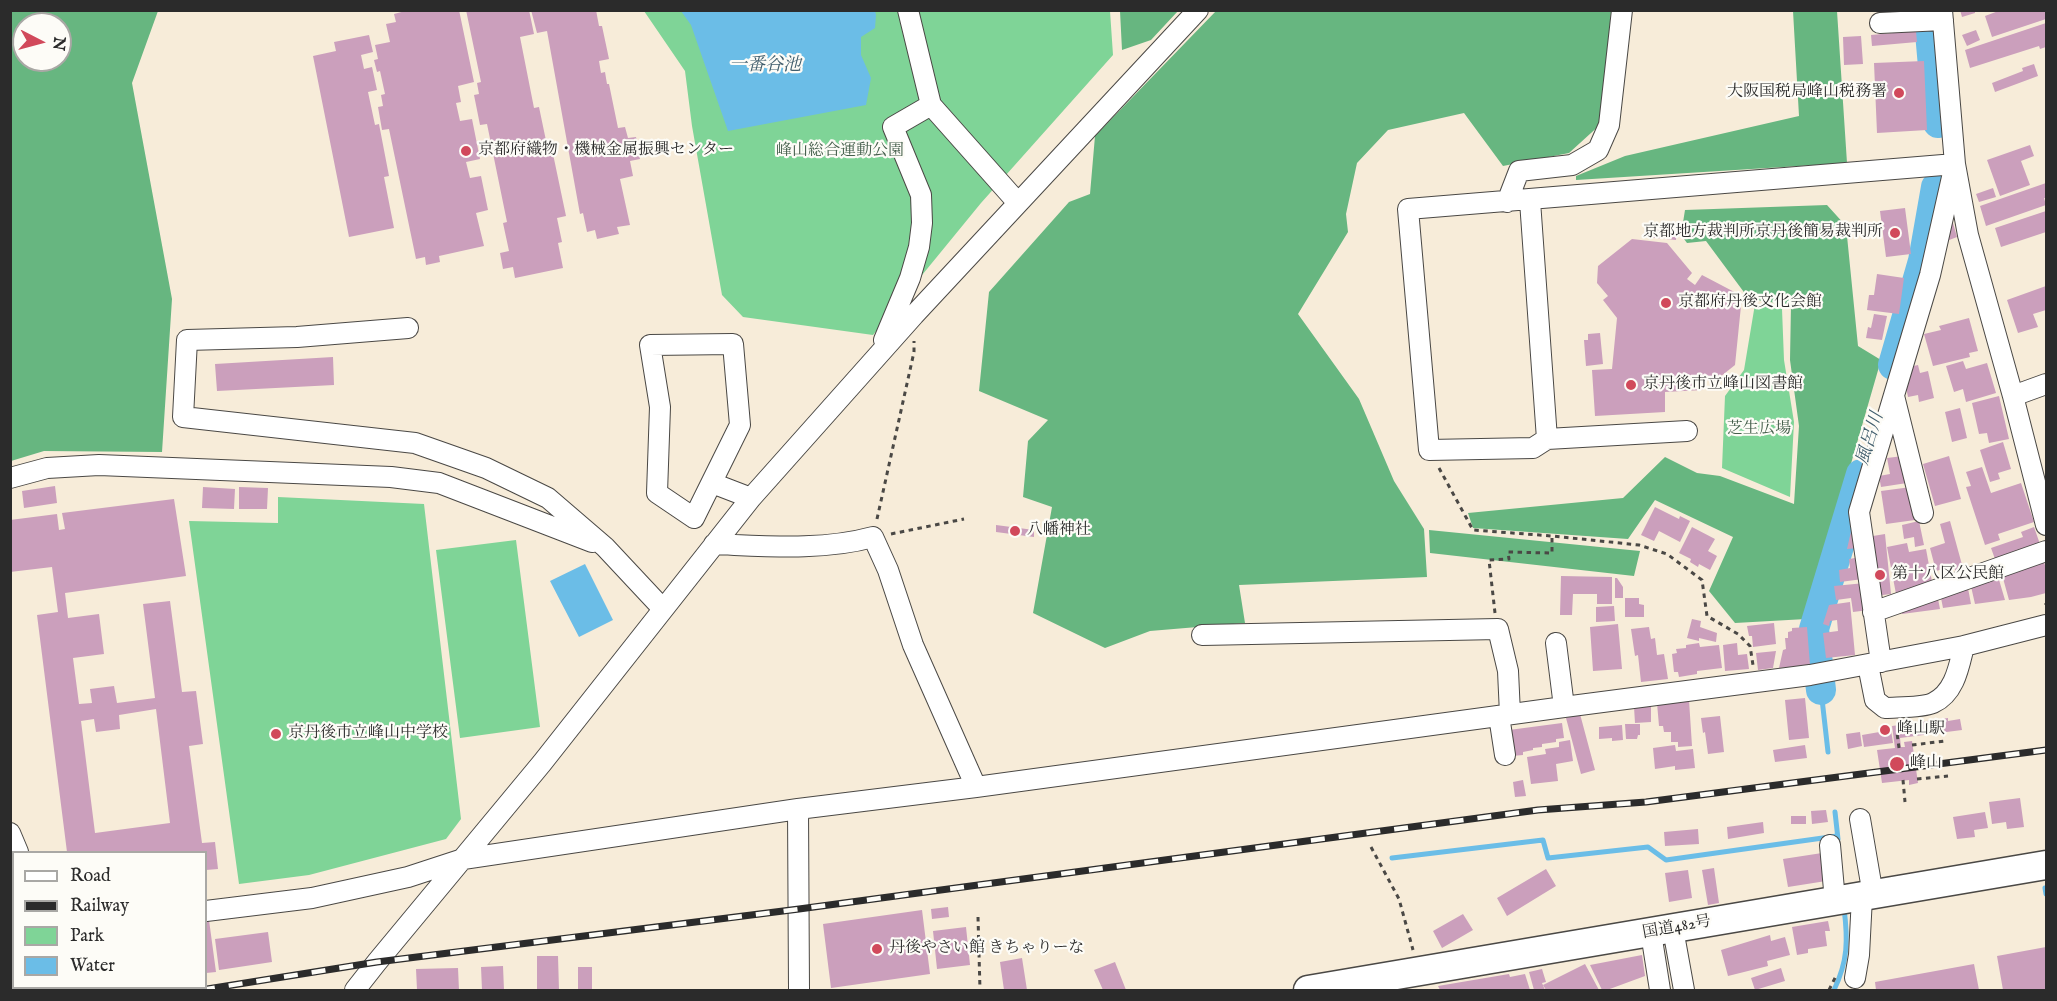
<!DOCTYPE html>
<html>
<head>
<meta charset="utf-8">
<style>
  body { margin:0 }
  #map { position:relative; width:2057px; height:1001px; overflow:hidden; background:#f7ecd9; font-family:"IM FELL English",serif }
  canvas { display:block }
  .frame { position:absolute; inset:0; border:12px solid #2b2b2b; pointer-events:none }
  .legend { position:absolute; left:12px; top:851px; width:195px; height:138px; box-sizing:border-box; background:#fdfcf7; border:2px solid #a9a8a5; margin:0; padding:8px 10px; list-style:none; font-size:18px; color:#2b2b2b }
  .legend li { display:flex; align-items:center; gap:12px; height:30px }
  .legend b { width:30px; border:2px solid #a9a8a5 }
  .north { position:absolute; left:12px; top:12px; width:60px; height:60px; box-sizing:border-box; background:#fdfcf7; border:2px solid #a9a8a5; border-radius:50%; rotate:96deg; font-size:16px; font-weight:700; line-height:24px; text-align:center; color:#2b2b2b }
  .north::after { content:''; display:block; margin:auto; width:21px; height:27px; background:#d1495b; clip-path:polygon(50% 0,100% 100%,50% 72%,0 100%) }
</style>
</head>
<body>
<div id="map">
<canvas width="2057" height="1001"></canvas>
<div class="frame"></div>
<ul class="legend">
<li><b style="height:8px;background:#fff"></b>Road</li>
<li><b style="height:8px;background:#2b2b2b"></b>Railway</li>
<li><b style="height:16px;background:#7fd497"></b>Park</li>
<li><b style="height:16px;background:#6bbde7"></b>Water</li>
</ul>
<div class="north">N</div>
</div>
<script>
const context = document.querySelector('canvas').getContext('2d');
context.lineJoin = 'round';
function fill(path, color) {
  context.fillStyle = color;
  context.fill(path, 'evenodd');
}
function stroke(path, color, width, dash) {
  context.strokeStyle = color;
  context.lineWidth = width;
  context.lineCap = dash ? 'butt' : 'round';
  context.setLineDash(dash || []);
  context.stroke(path);
}
function write(font, color, halo, rows, align = 'center') {
  context.font = font + ' "IM FELL English","Noto Serif JP",serif';
  context.lineWidth = 4.5;
  context.setLineDash([]);
  context.textBaseline = 'middle';
  context.strokeStyle = halo;
  context.fillStyle = color;
  for (const [text, x, y, turn = 0] of rows) {
    context.save();
    context.translate(x, y);
    context.rotate((+turn || 0) * Math.PI / 180);
    context.textAlign = isNaN(turn) ? turn : align;
    if (halo) context.strokeText(text, 0, 0);
    context.fillText(text, 0, 0);
    context.restore();
  }
}
fill(new Path2D(`
  M644,11H1110L1113,55L981,203L873,335L743,317L722,295L692,126L685,71Z
  M1755,304L1782,309L1784,360L1794,422L1790,497L1722,468L1725,396L1744,370Z
  M278,497L424,504L461,819L446,839L309,875L239,884L189,521L278,523Z
  M516,540L540,727L460,738L436,550Z`), '#7fd497');
fill(new Path2D(`
  M11,10L158,11L132,83L172,299L162,452L44,451L11,461ZM24,24H60V60H24Z
  M1120,11V10L1178,11L1151,40L1122,50Z
  M1216,11H1611L1602,123L1569,153L1503,166L1464,113L1388,130L1357,163L1346,214L1348,232L1298,314L1359,399L1394,481L1424,529L1427,577L1239,585L1245,623L1150,631L1105,648L1033,613L1052,507L1023,497L1028,441L1048,420L979,391L989,292L1069,202L1090,194L1095,136Z
  M1793,11H1837L1847,163L1576,180V176L1625,156L1799,116Z
  M1827,205L1846,226L1858,346L1881,360L1806,619L1735,623L1709,591L1733,537L1655,500L1628,539L1473,528L1468,513L1623,498L1665,457L1697,473L1720,476L1794,504L1799,426L1790,360L1791,305L1749,299L1706,241L1687,243L1681,235L1685,210Z
  M1429,530L1640,551L1634,576L1430,553Z`), '#67b680');
fill(new Path2D(`
  M681,11H875L876,15L875,28L861,37V55L871,78L866,105L728,131L691,25Z
  M585,564L613,620L579,637L550,581Z`), '#6bbde7');
stroke(new Path2D(`
  M1821,690L1828,752
  M1835,812L1838,839
  M1392,858L1543,840L1548,858L1648,847L1666,860L1837,836
  M2045,888L2046,894
  M1834,990C1848,961 1848,940 1844,908`), '#6bbde7', 5);
stroke(new Path2D(`
  M1928,10L1938,123
  M1893,365L1923,261L1936,187
  M1821,690L1814,629L1861,474`), '#6bbde7', 30);
fill(new Path2D(`
  M409,10H459L474,82L458,86L461,102L456,103L460,121L472,119L480,159L466,162L470,178L481,176L488,210L476,213L484,246L439,256L440,262L426,265L425,257L416,259L389,129L382,130L378,107L383,106L381,95L385,94L380,71L377,72L374,60L378,59L375,45L390,42L386,24L396,22L394,14Z
  M466,10H529L534,34L520,37L534,108L539,107L549,155L553,154L566,216L557,218L562,242L558,243L563,268L515,278L513,267L503,269L500,253L509,251L503,223L507,222L487,124L480,125L474,95L479,94L477,83L481,82Z
  M531,10H596L599,26H602L609,59L599,61L601,73L605,72L607,84H609L618,128L625,127L628,138L636,137L640,159L630,161L633,176L620,179L630,225L617,227L619,234L597,239L595,230L587,232L583,213L580,214L547,31L537,33Z
  M1960,10H1975V13L1962,17Z
  M2001,10H2046V19L1992,37L1985,16Z
  M2046,23V47L2040,49L2039,46L1970,68L1965,50Z
  M1976,30L1980,40L1967,46L1962,35Z
  M1916,31L1917,42L1872,46L1871,35Z
  M369,35L373,52L361,55L364,69L372,67L377,90L368,92L375,125L379,124L389,176L384,177L394,228L349,237L313,56L336,51L334,42Z
  M1861,36L1863,64L1844,65L1843,37Z
  M1924,61L1927,130L1877,133L1874,63Z
  M2034,64L2038,76L1995,92L1992,83L2023,71L2022,68Z
  M2030,145L2034,156L2021,161L2030,185L2000,196L1987,160Z
  M2046,183V198H2044L2046,205L1986,226L1980,206Z
  M1993,188L1996,197L1979,202L1976,194Z
  M1905,208L1911,254L1886,257L1880,211Z
  M2046,211V232L2001,247L1995,228Z
  M1951,216L1957,237L1944,242Z
  M1646,224L1677,227L1676,240L1645,237Z
  M1632,239L1667,243L1692,273L1687,279L1695,285L1702,275L1742,296L1735,365L1715,381L1704,380L1703,390L1665,392V412L1595,416L1592,370L1612,369L1617,318L1603,300L1608,296L1597,283L1598,266Z
  M1877,274L1904,278L1899,314L1867,310L1869,295H1874Z
  M2046,286V310L2033,314L2038,327L2018,333L2007,300Z
  M1874,314L1887,316L1882,340L1866,338L1868,327L1871,328Z
  M1969,318L1978,351L1969,353L1970,357L1933,366L1924,334L1941,330L1939,326Z
  M1600,333L1603,364L1586,366L1584,340H1588V334Z
  M333,357L334,385L217,391L215,364Z
  M1963,361L1966,369L1987,363L1996,393L1966,402L1963,389L1954,392L1946,366Z
  M1918,365L1920,373L1928,371L1934,398L1919,402L1918,395L1908,397L1904,378L1911,377L1909,367Z
  M1999,396L2009,439L1989,443L1987,433L1979,434L1972,403Z
  M1960,408L1967,438L1952,442L1945,412Z
  M2003,442L2011,469L1998,473L2000,479L1990,482L1980,450Z
  M1903,456L1907,483L1881,487L1879,476L1890,474L1887,458Z
  M1949,456L1961,499L1935,506L1923,464Z
  M1982,467L1991,493L2021,483L2034,522L1998,534L2000,540L1985,545L1966,487L1971,486L1966,472Z
  M55,486L57,503L24,508L22,491Z
  M203,487L235,489L234,509L202,508Z
  M239,487L268,488L267,509H239Z
  M1911,487L1915,520L1886,524L1881,491Z
  M174,499L186,576L65,593L68,618L99,614L104,654L73,658L79,704L92,703L90,689L114,686L117,703L155,698L143,604L170,601L182,692L196,691L203,744L189,746L202,843L215,842L218,869L206,870V852H67L37,615L58,612L52,567L10,572V520L57,514L59,530L65,529L62,513ZM156,709L170,823L95,833L81,721L94,719L96,732L120,729L119,715Z
  M1655,507L1679,519L1680,516L1690,521L1680,542L1659,531L1654,541L1641,535Z
  M1919,521L1924,545L1915,547L1914,537L1904,539L1902,525Z
  M1950,521L1964,572L1956,574L1954,566L1936,571L1930,548L1945,543L1940,524Z
  M996,525L1034,530V537L996,532Z
  M1692,527L1715,539L1708,551L1717,556L1710,570L1699,564L1698,567L1690,562L1691,559L1679,553Z
  M1852,527L1859,548L1847,549Z
  M2034,527L2041,547L1995,559L1991,548L2023,537L2021,532Z
  M1885,534L1891,594L1875,596L1873,536Z
  M1907,543L1909,552L1926,549L1933,587L1897,599L1887,547Z
  M1861,557L1863,579L1840,582L1839,570L1850,568L1849,559Z
  M2043,558L2046,569V593L2031,597L2009,600L2001,571Z
  M1997,573L2005,600L1975,604L1970,582Z
  M1561,576L1612,577V604H1597V594H1573L1572,615H1560Z
  M1615,578H1617L1623,587V598H1615Z
  M1865,583L1869,610L1853,612L1851,598L1836,600L1834,586Z
  M1967,583L1971,604L1943,608L1940,593Z
  M1937,594L1940,609L1902,614L1901,607Z
  M1625,598H1639V604L1644,605V617H1625Z
  M1850,602L1855,655L1826,658L1823,633L1838,631L1837,620L1830,621L1829,626L1823,624L1829,605Z
  M1614,606L1615,621L1596,622V607Z
  M1692,619L1701,621L1700,627L1717,633L1716,642L1699,638V641L1687,638Z
  M1774,623L1776,644L1753,647L1752,636H1749L1747,626Z
  M1618,624L1622,669L1593,671L1590,627Z
  M1649,627L1651,639L1655,638L1657,655L1664,654L1668,679L1641,682L1638,655L1635,656L1631,629Z
  M1807,627L1810,665L1779,668L1783,650L1786,649L1785,638H1788V632L1792,631V628Z
  M1699,643L1700,647L1719,645L1722,668L1697,671V674L1679,677L1678,672H1674L1672,654L1677,653L1676,649L1686,648V645Z
  M1737,643L1738,655L1747,654L1749,669L1725,671L1723,645Z
  M1776,651L1773,668L1758,670L1756,653Z
  M1805,698L1809,738L1789,740L1785,700Z
  M1689,700L1692,746L1678,747V742H1671V732H1664L1663,726H1659L1657,703Z
  M1651,706V722L1635,723L1634,707Z
  M1580,714L1595,770L1581,774L1566,718Z
  M1720,716L1724,752L1708,754L1705,732L1703,733L1701,718Z
  M1948,718V721L1960,719L1962,730L1900,738L1901,747H1905L1904,742L1912,741L1918,783L1909,785V780L1882,783L1877,750L1895,748L1892,726Z
  M1562,723L1564,738L1556,739V742L1542,744V747L1533,748V750L1523,752V755L1512,756L1509,730Z
  M1625,724H1640V735H1638L1637,739H1626Z
  M1622,725L1623,740L1612,741V738L1599,739V727Z
  M1891,730L1893,743L1864,747L1862,735Z
  M1860,732L1862,746L1848,749L1846,734Z
  M1570,740L1573,761L1556,764L1558,781L1531,784L1527,757L1546,754L1545,749L1559,747V742Z
  M1675,745L1676,751L1693,749L1695,768L1675,770V766L1655,769L1653,748Z
  M1805,745L1807,758L1775,762L1773,750Z
  M1523,780L1526,796L1515,797L1513,782Z
  M2020,798L2024,827L2007,829L2006,822L1992,824L1989,802Z
  M1826,810L1828,822L1812,824L1811,811Z
  M1985,812L1988,828L1974,830L1975,837L1957,839L1953,817Z
  M1791,816H1806V824H1791Z
  M1763,822L1764,833L1728,839L1727,827Z
  M1698,829L1699,844L1665,846L1664,832Z
  M1822,853L1826,881L1788,887L1783,859Z
  M1714,868L1719,903L1708,905L1702,870Z
  M1546,869L1556,886L1507,916L1497,898Z
  M1688,870L1692,898L1669,902L1665,873Z
  M948,907L949,917L932,919L931,909Z
  M922,910L930,974L831,988L823,924Z
  M1463,914L1473,930L1442,948L1433,931Z
  M206,920H209L216,972L206,973Z
  M1828,921L1830,931H1825L1827,946L1808,949V953L1797,955L1792,927Z
  M966,927L970,965L937,969L933,931Z
  M268,932L272,962L219,970L215,939Z
  M1770,935L1771,941L1785,937L1790,955L1767,961L1768,966L1728,976L1721,950Z
  M2046,947V990H2003L1997,956Z
  M1642,955L1645,976L1607,990H1602L1590,965Z
  M537,956H558L559,990H537Z
  M1022,958L1027,990H1004L1000,962Z
  M1115,962L1126,990H1103L1094,970Z
  M1585,964L1599,990H1546L1543,985Z
  M1974,964L1979,990H1876L1875,982Z
  M503,966L504,990H482L481,967Z
  M578,967H592V990H578Z
  M458,968L459,990H417L416,969Z
  M1781,968L1785,981L1755,990L1751,978Z
  M1542,969L1546,982L1542,983L1545,990H1534L1529,972Z
  M1509,974L1510,977L1525,974L1530,990H1440L1438,986Z`), '#cb9fbc');
const minor = new Path2D(`
  M908,10L931,105L1018,203
  M1942,10L1955,164L1968,235L2013,396L2046,525
  M1880,23L1943,20
  M1530,201L1547,439
  M1507,202L1519,171L1572,165L1598,150L1609,125L1622,10
  M408,328L297,337L187,340L183,417L415,443L486,468L548,498L605,547L663,609
  M884,340L910,278L919,247L922,223L921,195L893,127L931,105
  M733,344L740,425L694,518L657,493L660,407L650,345Z
  M1894,396L1923,513
  M2013,396L2046,384
  M1687,431L1547,439L1533,448L1429,450L1408,209L1955,164L1930,275L1859,512L1881,662
  M10,478L47,468L99,465L391,477L439,483L592,542
  M712,483L751,498
  M714,544C766,546 822,551 873,537L888,570L913,645L976,787
  M1873,612L2046,551
  M1202,635L1498,629L1508,671L1510,714
  M1556,643L1564,707
  M1868,665L1875,700L1885,708C1897,707 1922,708 1933,703C1955,693 1959,666 1964,646
  M1499,716L1505,755
  M798,809L799,990
  M1860,819L1873,895
  M10,833L18,852
  M1830,845L1835,901
  M10,875L14,883
  M206,911L312,898L408,877L463,859L798,809L976,787L1564,707L1810,675L1964,646L2046,625
  M1673,929L1684,990
  M1651,933L1660,990
  M10,938H14
  M1855,978L1859,955L1862,897
  M355,990L377,962L542,763L751,498L914,315L1198,10`);
const highway = new Path2D(`
  M1308,990L2046,865`);
stroke(minor, '#4a4845', 22);
stroke(highway, '#4a4845', 31);
stroke(new Path2D(`
  M1439,468L1473,530L1552,536L1639,545L1667,554L1702,580L1707,616L1738,634L1750,646L1753,665
  M877,519L914,352V341
  M891,534L964,519
  M2046,603V605
  M1495,613L1489,560L1509,559L1508,552L1552,553V536
  M1912,745L1945,741
  M1899,748L1897,733L1938,726L1937,719
  M1917,779L1948,776
  M1903,780L1905,802
  M1371,847L1399,899L1413,950
  M978,917L980,990
  M1829,990L1836,976`), '#4a4845', 3, [4.5, 4.5]);
stroke(minor, '#fff', 20);
stroke(highway, '#fff', 28);
const rail = new Path2D(`
  M201,990L377,962L799,909L1538,810L1646,802L2046,750`);
stroke(rail, '#2b2b2b', 7);
stroke(rail, '#fdfcf7', 4.5, [14]);
for (const [x, y, r, color] of [
  [1899,93,6,"#d1495b"],
  [466,151,6,"#d1495b"],
  [1895,233,6,"#d1495b"],
  [1666,303,6,"#d1495b"],
  [1631,385,6,"#d1495b"],
  [1015,531,6,"#d1495b"],
  [1880,575,6,"#d1495b"],
  [1885,730,6,"#d1495b"],
  [276,734,6,"#d1495b"],
  [1897,764,8,"#d1495b"],
  [877,949,6,"#d1495b"]
]) {
  const dot = new Path2D();
  dot.arc(x, y, r, 0, 2 * Math.PI);
  context.fillStyle = color;
  context.fill(dot);
  stroke(dot, '#fdfcf7', 2);
}
write('16px', '#2b2b2b', '#fdfcf7', [
  ["大阪国税局峰山税務署",1887,93,"right"],
  ["京都府織物・機械金属振興センター",478,151],
  ["京都地方裁判所京丹後簡易裁判所",1883,233,"right"],
  ["京都府丹後文化会館",1678,303],
  ["京丹後市立峰山図書館",1643,385],
  ["八幡神社",1027,531],
  ["第十八区公民館",1892,575],
  ["峰山駅",1897,730],
  ["京丹後市立峰山中学校",288,734],
  ["峰山",1910,764],
  ["丹後やさい館 きちゃりーな",889,949]
], 'left');
write('16px', '#445e4b', '#fdfcf7', [
  ["峰山総合運動公園",840,152],
  ["芝生広場",1759,430]
]);
write('16px', '#2b2b2b', '#fdfcf7', [
  ["国道482号",1677,928,-10]
]);
write('italic 18px', '#415e6d', '#fdfcf7', [
  ["一番谷池",765,66],
  ["風呂川",1871,439,-73]
]);
</script>
</body>
</html>
